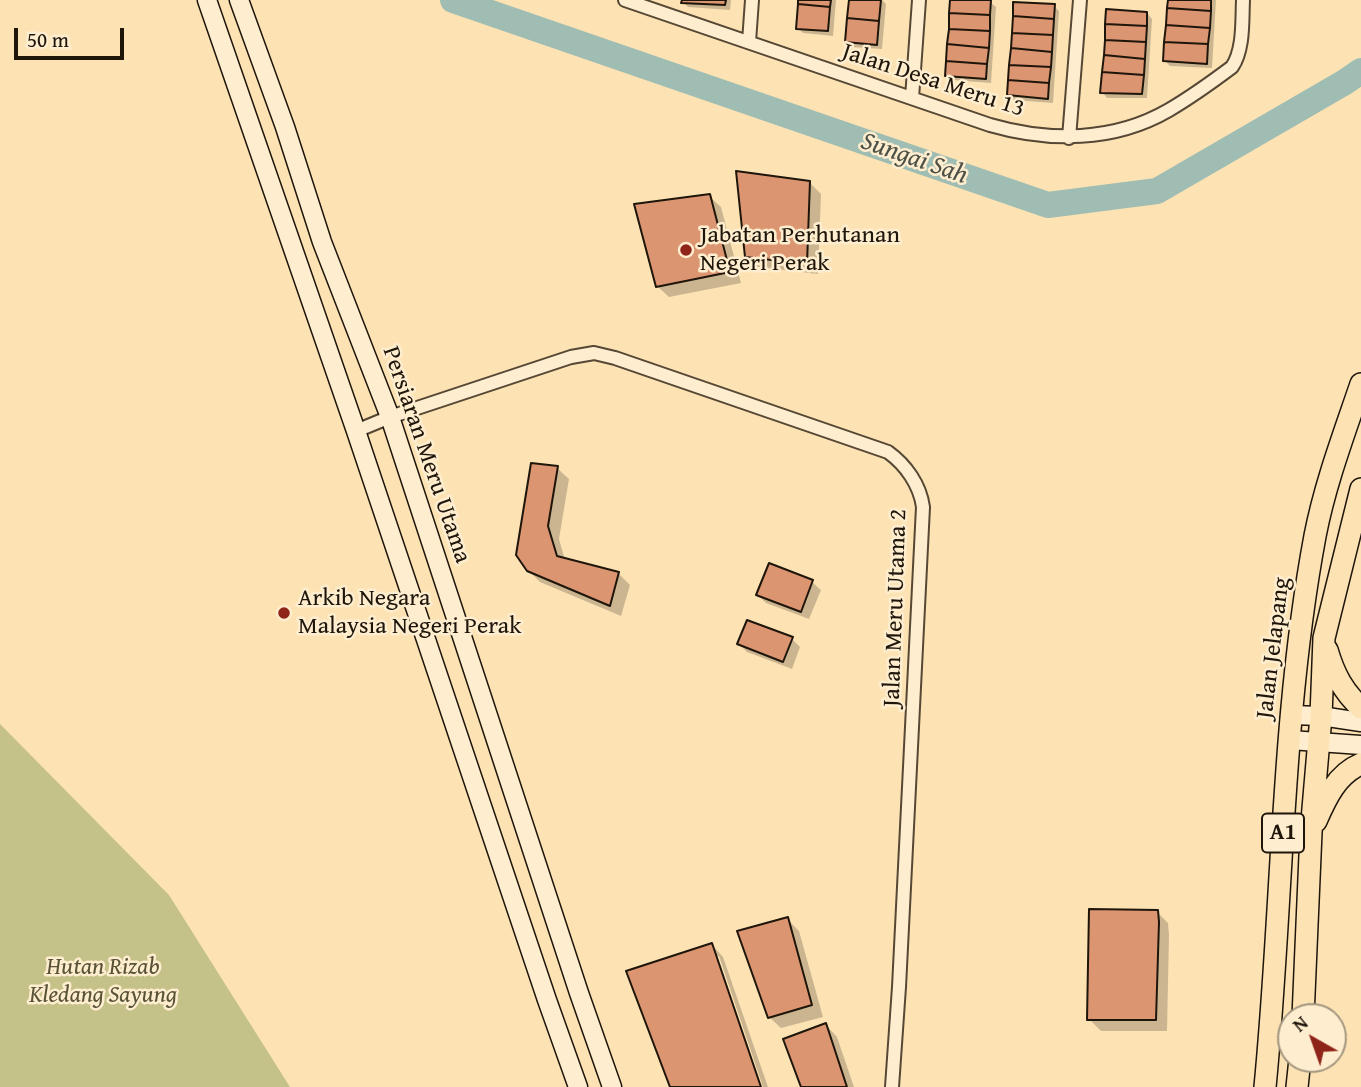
<!DOCTYPE html>
<html>
<head>
<meta charset="utf-8">
<style>
  body { margin:0 }
  #map { position:relative; width:1361px; height:1087px; overflow:hidden; background:#fde3b4; font-family:"Gentium Book Plus",serif }
  canvas { display:block }
  .north { position:absolute; left:1277px; top:1003px; width:70px; height:70px; box-sizing:border-box; background:#feedce; border:2px solid #a49780; border-radius:50%; rotate:320deg; font-size:19px; font-weight:700; line-height:28px; text-align:center; color:#1e150b }
  .north::after { content:''; display:block; margin:auto; width:24px; height:32px; background:#8f2418; clip-path:polygon(50% 0,100% 100%,50% 72%,0 100%) }
  .scale { position:absolute; left:14px; top:28px; width:110px; height:32px; box-sizing:border-box; border:4px solid #1e150b; border-top:0; padding-left:9px; font-size:21px; line-height:24px; white-space:nowrap; color:#1e150b; -webkit-text-stroke:5px #feedce; paint-order:stroke }
</style>
</head>
<body>
<div id="map">
<canvas width="1361" height="1087"></canvas>
<div class="north">N</div>
<div class="scale">50 m</div>
</div>
<script>
const context = document.querySelector('canvas').getContext('2d');
context.lineJoin = 'round';
function fill(path, color) {
  context.fillStyle = color;
  context.fill(path, 'evenodd');
}
function stroke(path, color, width, dash) {
  context.strokeStyle = color;
  context.lineWidth = width;
  context.lineCap = dash ? 'butt' : 'round';
  context.setLineDash(dash || []);
  context.stroke(path);
}
function write(font, color, halo, rows, align = 'center') {
  context.font = font + ' "Gentium Book Plus",serif';
  context.lineWidth = 5;
  context.setLineDash([]);
  context.textBaseline = 'middle';
  context.strokeStyle = halo;
  context.fillStyle = color;
  for (const [text, x, y, turn = 0] of rows) {
    context.save();
    context.translate(x, y);
    context.rotate((+turn || 0) * Math.PI / 180);
    context.textAlign = isNaN(turn) ? turn : align;
    if (halo) context.strokeText(text, 0, 0);
    context.fillText(text, 0, 0);
    context.restore();
  }
}
fill(new Path2D(`
  M0,724L169,895L290,1087H0Z`), '#c4c289');
fill(new Path2D(`
  M683,0H731L730,10L688,7L683,2Z
  M800,0H836L833,36L803,33L798,28Z
  M851,0H882L886,4L882,49L852,47L847,42Z
  M1170,0H1216L1212,68L1170,66L1165,61Z
  M990,2L996,7L991,83L952,80L947,75Z
  M1054,6L1059,11L1053,103L1014,100L1009,95Z
  M1147,13L1152,19L1147,98H1107L1102,92Z
  M809,182L821,194L818,274L758,267L746,256Z
  M709,196L721,207L741,283L669,297L657,286Z
  M557,468L569,479L559,539L565,560L618,573L630,585L621,616L540,582L528,570Z
  M770,565L812,582L821,590L809,619L766,603L758,595Z
  M792,639L800,647L792,669L747,652L739,644Z
  M1157,912L1168,923L1169,935L1167,1031H1101L1089,1019Z
  M787,919L799,931L823,1017L781,1028L769,1017Z
  M712,945L723,957L768,1087H763L719,956H715L759,1087H672Z
  M826,1025L837,1037L854,1087H803Z`), '#0003');
stroke(new Path2D(`
  M453,0L1048,205L1157,191L1345,82L1361,71`), '#a0bdb3', 26);
const building = new Path2D(`
  M682,0H726L725,5L681,3Z
  M798,0H831L830,7L798,4Z
  M849,0H881L879,21L847,18Z
  M950,0H991L990,15L949,13Z
  M1168,0H1211V11L1167,8Z
  M1013,2L1055,4L1054,19L1013,16Z
  M798,4L830,7L828,31L796,29Z
  M1167,8L1211,11L1210,28L1166,25Z
  M1106,9L1147,12V26L1105,24Z
  M949,13L990,15V31L949,29Z
  M1013,16L1054,19L1053,35L1012,33Z
  M847,18L879,21L877,45L845,42Z
  M1105,24L1147,26L1146,42L1105,40Z
  M1166,25L1210,28L1208,44L1164,42Z
  M949,29L990,31L989,48L947,44Z
  M1012,33L1053,35L1052,52L1011,48Z
  M1105,40L1146,42L1145,59L1104,55Z
  M1164,42L1208,44L1207,64L1163,61Z
  M947,44L989,48L987,64L946,61Z
  M1011,48L1052,52L1051,67L1009,65Z
  M1104,55L1145,59L1144,75L1102,72Z
  M946,61L987,64L986,79L945,76Z
  M1009,65L1051,67L1049,83L1008,80Z
  M1102,72L1144,75L1142,94L1100,93Z
  M1008,80L1049,83L1048,99L1007,95Z
  M736,171L810,181L807,264L745,257Z
  M710,194L730,272L656,287L634,204Z
  M531,463L558,466L548,526L557,556L619,572L610,606L527,571L516,555Z
  M769,563L813,580L801,612L756,595Z
  M747,620L793,637L783,662L737,644Z
  M1089,909L1158,910L1159,922L1156,1020H1087Z
  M788,917L812,1005L768,1018L737,931Z
  M712,943L761,1087H670L626,971Z
  M826,1023L847,1087H801L783,1039Z`);
fill(building, '#dc9571');
stroke(building, '#1e150b', 2);
const street = new Path2D(`
  M625,0L990,125C1049,142 1114,142 1169,110C1191,97 1212,82 1232,67C1244,49 1242,21 1243,0
  M749,42L752,0
  M912,98L919,0
  M1069,138L1080,0
  M356,431L390,417L571,357L594,353L615,358L888,452C906,465 920,485 923,507L899,987L892,1087`);
const secondary = new Path2D(`
  M207,0L356,431L547,1000L578,1087
  M239,0L285,127L322,242L390,417L579,993L612,1087
  M1291,715L1321,716L1361,722
  M1290,740L1361,745`);
const primary = new Path2D(`
  M1327,650C1334,674 1343,691 1361,708
  M1316,821C1326,798 1337,774 1361,764
  M1303,1017L1311,832L1321,716L1324,638L1361,489
  M1265,1087C1283,904 1281,718 1315,536C1325,484 1344,434 1361,384
  M1297,1087L1300,1059`);
stroke(street, '#564835', 16);
stroke(secondary, '#1e150b', 21);
stroke(primary, '#1e150b', 24);
stroke(street, '#feedce', 12);
stroke(secondary, '#feedce', 18);
stroke(primary, '#fde3b4', 21);
for (const [x, y, r, color] of [
  [686,250,7,"#8f2418"],
  [284,613,7,"#8f2418"]
]) {
  const dot = new Path2D();
  dot.arc(x, y, r, 0, 2 * Math.PI);
  context.fillStyle = color;
  context.fill(dot);
  stroke(dot, '#feedce', 2.5);
}
for (const [x, y, w] of [
  [1283,833,42]
]) {
  const box = new Path2D();
  box.roundRect(x - w / 2, y - 19.5, w, 39, 5);
  context.fillStyle = '#feedce';
  context.fill(box);
  stroke(box, '#1e150b', 2);
}
write('bold 23px', '#1e150b', null, [
  ["A1",1283,833]
]);
write('24px', '#1e150b', '#feedce', [
  ["Jalan Desa Meru 13",933,81,18],
  ["Persiaran Meru Utama",426,455,71],
  ["Jalan Meru Utama 2",896,608,-88],
  ["Jalan Jelapang",1274,648,-83]
]);
write('24px', '#1e150b', '#feedce', [
  ["Jabatan Perhutanan",700,236],
  ["Negeri Perak",700,264],
  ["Arkib Negara",298,599],
  ["Malaysia Negeri Perak",298,627]
], 'left');
write('italic 24px', '#585237', '#feedce', [
  ["Hutan Rizab",103,968],
  ["Kledang Sayung",103,996]
]);
write('italic 26px', '#4c5046', '#feedce', [
  ["Sungai Sah",914,159,19]
]);
</script>
</body>
</html>
